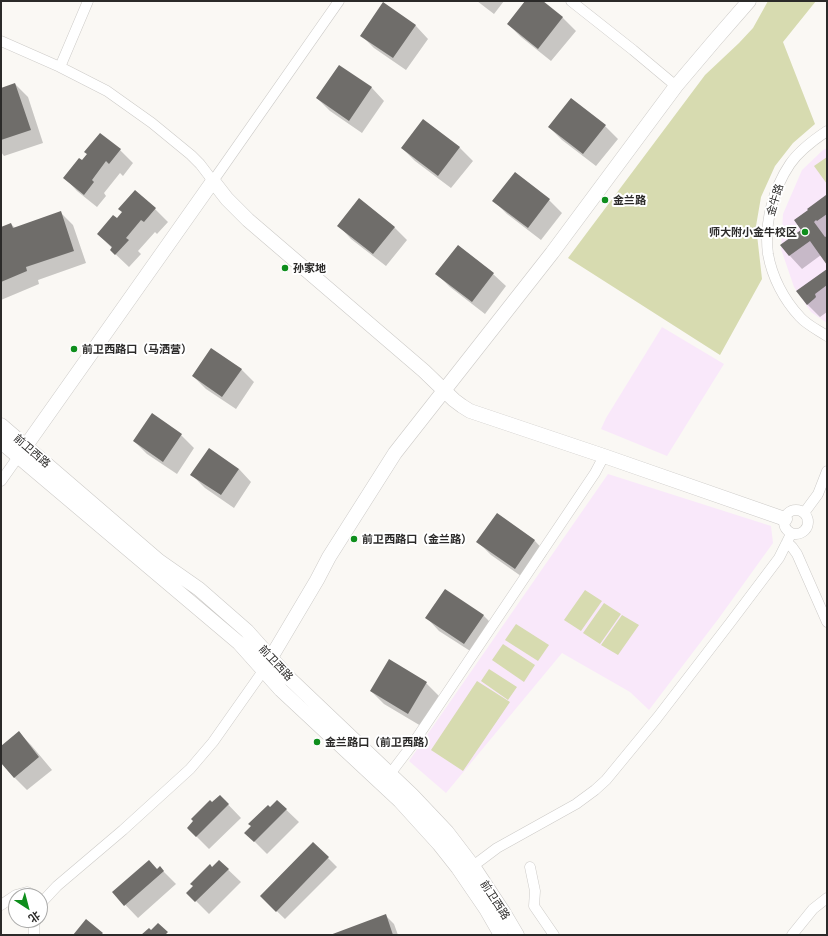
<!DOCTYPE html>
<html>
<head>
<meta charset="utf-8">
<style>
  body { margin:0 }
  #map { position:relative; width:828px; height:936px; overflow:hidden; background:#faf8f4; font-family:Commissioner,"Noto Sans SC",sans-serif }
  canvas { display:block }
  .frame { position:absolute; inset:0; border:2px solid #2b2a29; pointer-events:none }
  .north { position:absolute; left:8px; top:888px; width:40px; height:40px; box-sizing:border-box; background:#fff; border:1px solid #aaaaa9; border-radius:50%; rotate:144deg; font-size:11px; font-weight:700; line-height:16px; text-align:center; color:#2b2a29 }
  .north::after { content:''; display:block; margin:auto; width:14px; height:18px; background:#0e8e1c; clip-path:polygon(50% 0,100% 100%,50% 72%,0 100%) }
</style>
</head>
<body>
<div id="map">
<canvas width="828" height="936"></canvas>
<div class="frame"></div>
<div class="north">北</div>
</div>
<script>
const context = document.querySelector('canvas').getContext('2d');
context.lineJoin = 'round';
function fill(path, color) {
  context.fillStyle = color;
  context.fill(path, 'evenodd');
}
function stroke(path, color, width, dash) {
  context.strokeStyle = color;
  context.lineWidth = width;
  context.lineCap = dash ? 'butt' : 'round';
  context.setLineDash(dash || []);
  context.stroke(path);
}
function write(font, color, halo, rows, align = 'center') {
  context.font = font + ' Commissioner,"Noto Sans SC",sans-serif';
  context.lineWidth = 4;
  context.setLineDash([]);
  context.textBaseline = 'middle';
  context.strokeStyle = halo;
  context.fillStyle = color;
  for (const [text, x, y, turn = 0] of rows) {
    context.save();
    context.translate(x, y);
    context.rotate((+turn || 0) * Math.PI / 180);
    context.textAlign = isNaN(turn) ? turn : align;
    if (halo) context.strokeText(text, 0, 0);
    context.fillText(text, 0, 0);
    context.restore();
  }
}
fill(new Path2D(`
  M827,148V323L811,312L794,287L781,249L783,214L802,170L823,150Z
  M662,327L724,364L667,456L601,429L606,418Z
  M608,474L771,526L773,543L719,618L649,710L630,692L562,653L446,793L409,761Z`), '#f9e8fa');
fill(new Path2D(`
  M768,1H816L783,42L815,124L793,143L775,166L761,197L756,226L762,279L720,355L568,258L705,75L739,43L753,28Z
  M827,157V184L814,166Z
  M585,590L602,601L581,631L564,620Z
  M604,603L621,614L600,644L583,633Z
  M622,615L639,625L618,655L601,645Z
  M516,624L549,645L538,661L505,640Z
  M503,644L535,665L524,682L492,660Z
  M489,669L517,687L508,700L481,681Z
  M477,681L510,702L463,771L431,750Z`), '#d7dbb0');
fill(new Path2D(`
  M477,1H504L494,14Z
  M526,1H541L563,18L576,31L551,61L521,37L508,24Z
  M383,4L416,26L428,39L406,70L374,48L361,35Z
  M339,66L372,88L384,101L362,133L330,111L317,98Z
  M15,84L28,97L43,143L4,156L1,152V89Z
  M423,120L460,148L473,161L451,188L415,161L402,148Z
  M605,126L618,139L596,166L562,140L549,127Z
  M120,150L133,163L123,176L120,173L104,193L106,196L97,207L77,191L65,178L82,162L88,155L85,152Z
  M515,174L549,200L562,213L541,240L507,214L494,201Z
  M135,192L155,209L168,222L157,234L155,232L138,251L141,254L129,267L111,250L112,248L98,234L117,220L123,213Z
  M827,198V234L826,235L827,237V263L821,255L802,269L790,256L782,245L803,230Z
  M60,212L73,225L86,263L38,280L39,284L1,300V228L11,224L15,228Z
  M339,226L394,227L407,240L386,266L351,239Z
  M827,270V312L820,317L807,304Z
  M437,274H493L506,286L485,314L450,287Z
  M241,369L254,382L236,409L206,389L193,376Z
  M152,415L181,435L194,448L177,474L147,454L134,441Z
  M239,469L251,482L234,508L205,488L192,475Z
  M497,515L535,541L547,554L528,581L491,555L478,542Z
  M484,616L496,628L478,656L439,631L427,618Z
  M426,683L439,696L421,726L384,704L371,691Z
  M19,733L31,745L52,770L27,790L14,777L1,761V747Z
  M220,796L241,818L209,849L188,828Z
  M277,801L299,822L267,854L246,833Z
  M313,843L337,867L285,919L261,896Z
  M219,861L241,882L209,914L188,893Z
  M160,868L176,884L138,918L113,892L157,870Z
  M386,916L394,924L398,935H332Z`), '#0003');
fill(new Path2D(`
  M525,1H543L563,17L538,49L507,24Z
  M383,2L416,25L393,58L360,36Z
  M339,65L372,87L349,121L316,98Z
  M15,83L31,130L1,140V88Z
  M571,98L606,125L583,154L548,127Z
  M423,119L460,147L438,176L401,148Z
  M100,133L121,149L109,164L106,161L92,180L94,182L84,195L63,178L79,158L82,160L87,154L84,152Z
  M515,172L550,199L528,228L492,201Z
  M135,190L156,208L144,222L141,220L126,238L129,240L115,255L110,250L112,247L97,234L113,215L117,218L122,212L118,209Z
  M826,195L827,197V214L817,221L816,220L814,222L825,237L827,236V265L810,241L789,256L780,245L801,230L794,220L808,210L807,209Z
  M359,198L395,227L373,254L337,226Z
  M61,211L74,251L26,267L27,271L1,282V227L11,223L13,228Z
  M458,245L494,273L472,302L435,274Z
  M827,269V285L815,294L816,297L814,299L807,305L796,291Z
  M211,348L242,369L222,397L192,376Z
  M152,413L182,434L163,462L133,441Z
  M209,448L239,469L221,495L190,475Z
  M497,513L535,540L515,569L476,542Z
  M445,589L484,615L464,644L425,618Z
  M389,659L427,682L408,714L370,691Z
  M19,731L39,757L14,778L1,763V746Z
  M220,795L229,804L196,837L187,828L193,821L191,819L210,800L212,802Z
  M277,800L287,809L254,842L244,833L251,826L248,824L268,805L270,807Z
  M313,842L329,857L276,912L260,896Z
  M149,860L157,869L160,866L164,871L124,906L112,892Z
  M219,860L229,869L195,902L186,893L193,886L190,884L210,864L212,867Z
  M386,914L393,935H330Z
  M86,919L103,933L101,935H73Z
  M158,923L168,932L165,935H141L149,928L151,930Z`), '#6f6d6a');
const street = new Path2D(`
  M571,1L633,50L676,86
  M1,41L60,67L107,91L152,123L191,155L200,164L213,181L339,1
  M60,67L88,1
  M827,131C815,139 799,151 790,164C773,189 764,224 768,254C772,277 784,300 800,317C807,325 818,330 827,336
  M1,481L18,457
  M784 522a12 12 0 1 1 24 0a12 12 0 1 1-24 0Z
  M804,513L818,494L827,471
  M787,542L792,547L797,554L827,622
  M390,774L412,745L595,473L604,456
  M473,866L497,848L576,804L595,790L606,780L657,718L730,623L779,558L791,534
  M530,867L535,891L534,906L554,935
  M1,905L16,895L27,892L35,896
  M40,908L43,901L57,886L123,830L190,769L213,742L263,671
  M34,935V925L36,920
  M792,935L813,909L827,898`);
const secondary = new Path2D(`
  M1,425L159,561L199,589L247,631L289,678L412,795L447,832L473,866L504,913L517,935
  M1,442L239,643L281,690L400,801L439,844L458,868L486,909L501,935
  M18,457L213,181L227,199L248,220L424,371L454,400L462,406L470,411L604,456L785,519
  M263,671L317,580L329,557L395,453L552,253L676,86L715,40L749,1`);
stroke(street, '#cccac7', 11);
stroke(secondary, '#cccac7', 15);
stroke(street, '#fff', 10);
stroke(secondary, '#fff', 14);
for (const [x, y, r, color] of [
  [605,200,4,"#0e8e1c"],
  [805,232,4,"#0e8e1c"],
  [285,268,4,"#0e8e1c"],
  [74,349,4,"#0e8e1c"],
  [354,539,4,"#0e8e1c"],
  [317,742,4,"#0e8e1c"]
]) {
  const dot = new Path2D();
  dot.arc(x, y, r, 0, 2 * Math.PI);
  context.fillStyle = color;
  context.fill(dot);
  stroke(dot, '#fff', 1.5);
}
write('bold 11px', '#2b2a29', '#fff', [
  ["金兰路",613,200],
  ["师大附小金牛校区",797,232,"right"],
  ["孙家地",293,268],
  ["前卫西路口（马洒营）",82,349],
  ["前卫西路口（金兰路）",362,539],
  ["金兰路口（前卫西路）",325,742]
], 'left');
write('11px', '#2b2a29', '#fff', [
  ["金牛路",775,200,-73],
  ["前卫西路",32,451,41],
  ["前卫西路",276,663,47],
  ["前卫西路",495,900,57]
]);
</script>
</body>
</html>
